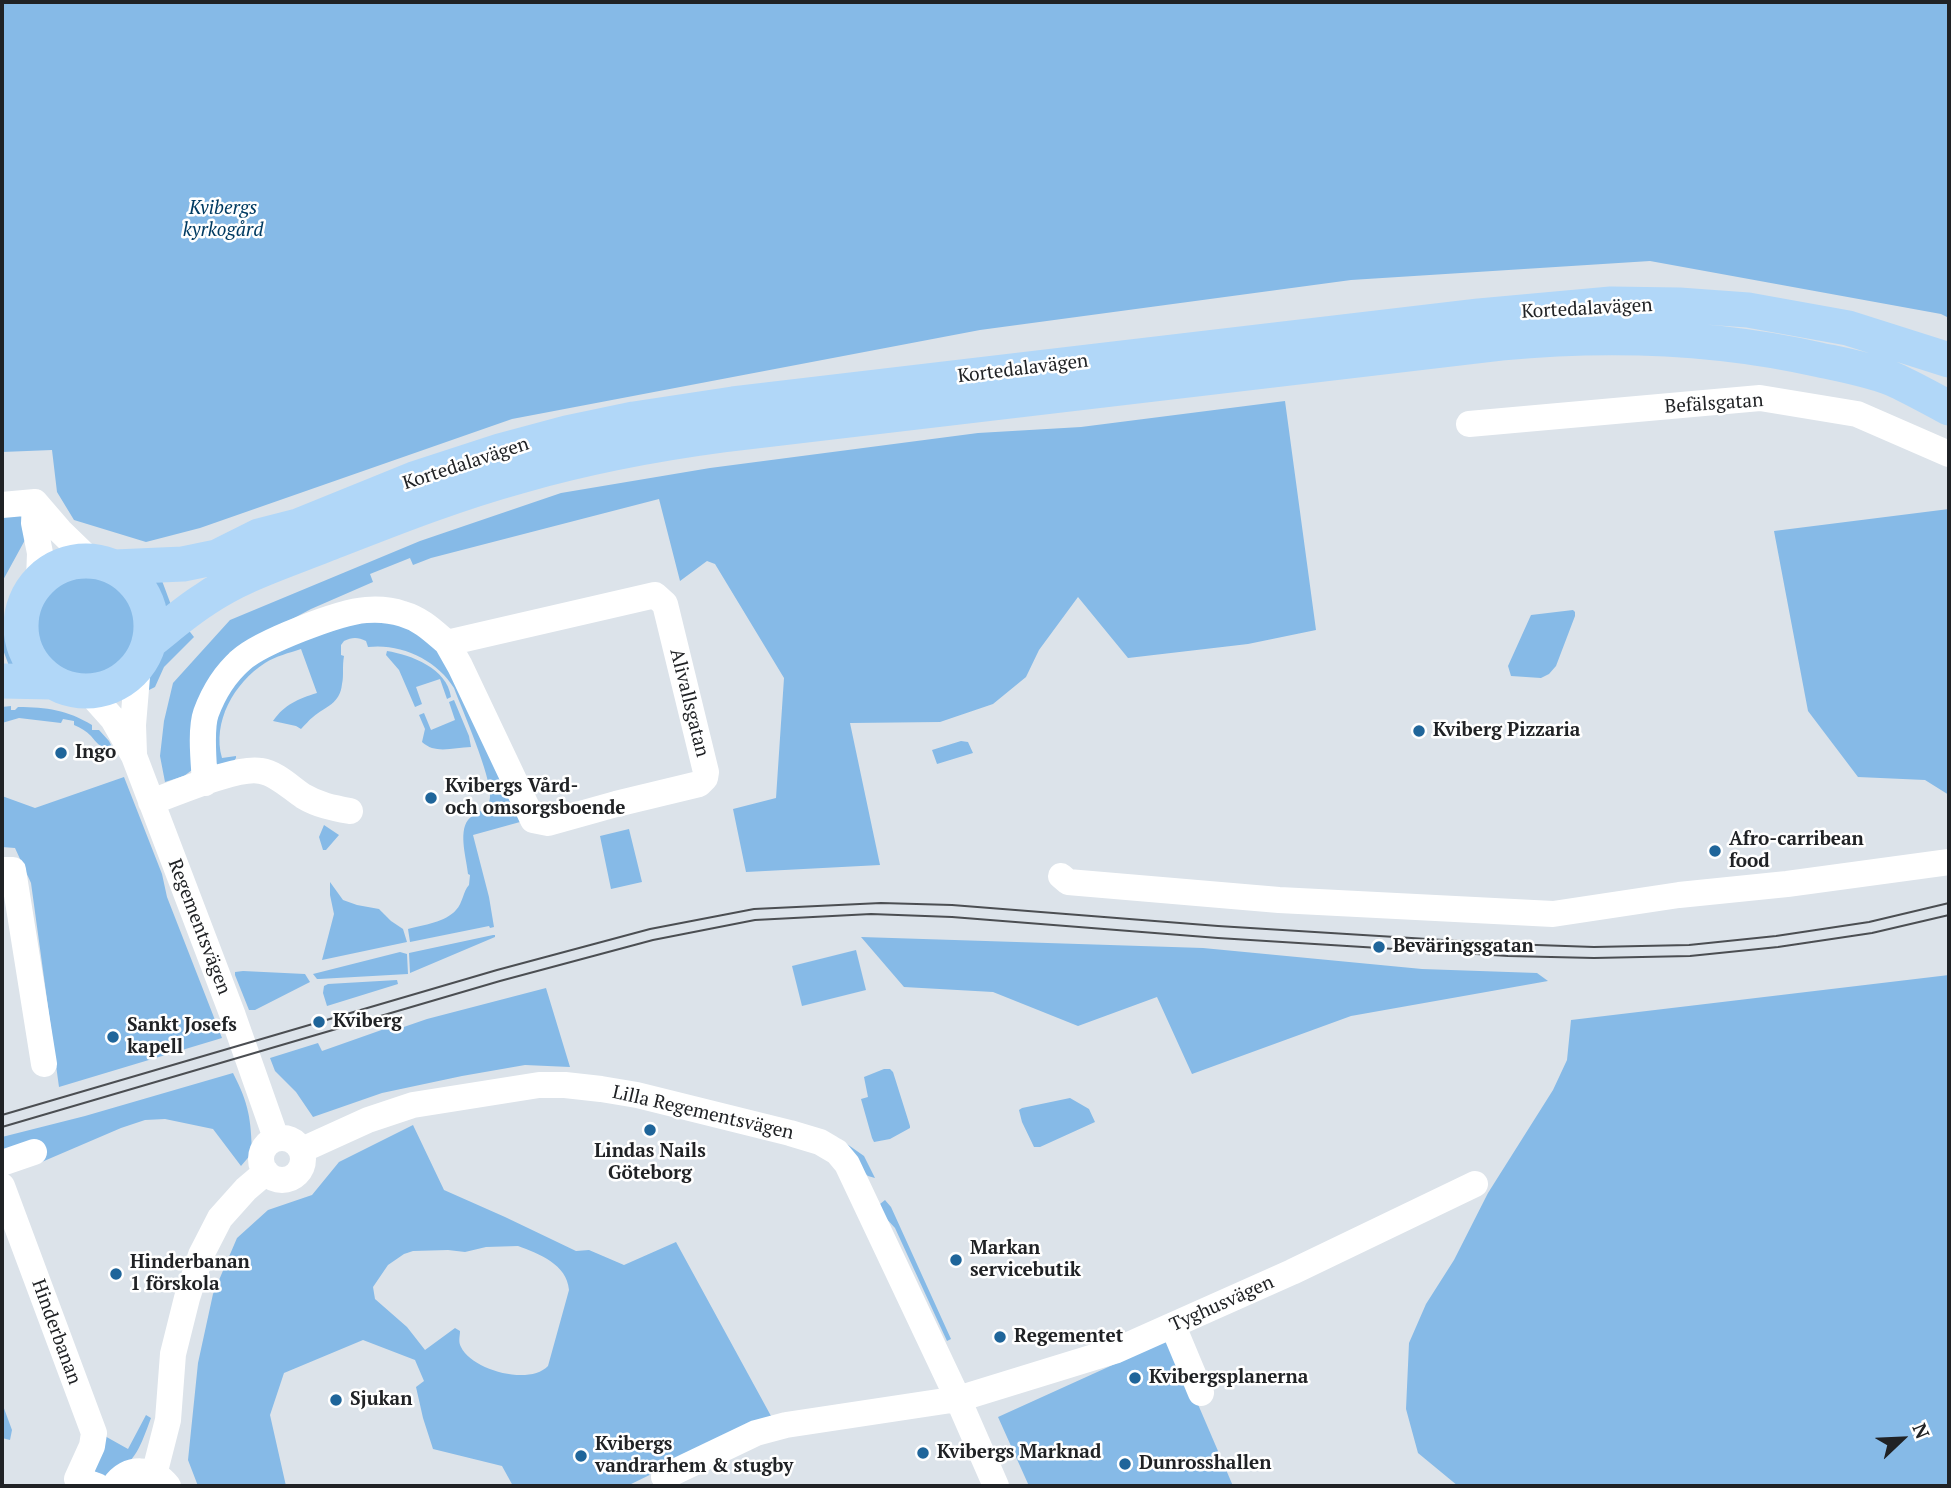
<!DOCTYPE html>
<html>
<head>
<meta charset="utf-8">
<style>
  body { margin:0 }
  #map { position:relative; width:1951px; height:1488px; overflow:hidden; background:#dce3ea; font-family:"PT Serif",serif }
  canvas { display:block }
  .frame { position:absolute; inset:0; border:4px solid #202225; pointer-events:none }
  .north { position:absolute; left:1867px; top:1404px; width:70px; height:70px; -webkit-text-stroke:5px #fff; paint-order:stroke; rotate:67deg; font-size:19px; font-weight:700; line-height:28px; text-align:center; color:#202225 }
  .north::after { content:''; display:block; margin:auto; width:24px; height:32px; background:#202225; clip-path:polygon(50% 0,100% 100%,50% 72%,0 100%) }
</style>
</head>
<body>
<div id="map">
<canvas width="1951" height="1488"></canvas>
<div class="frame"></div>
<div class="north">N</div>
</div>
<script>
const context = document.querySelector('canvas').getContext('2d');
context.lineJoin = 'round';
function fill(path, color) {
  context.fillStyle = color;
  context.fill(path, 'evenodd');
}
function stroke(path, color, width, dash) {
  context.strokeStyle = color;
  context.lineWidth = width;
  context.lineCap = dash ? 'butt' : 'round';
  context.setLineDash(dash || []);
  context.stroke(path);
}
function write(font, color, halo, rows, align = 'center') {
  context.font = font + ' "PT Serif",serif';
  context.lineWidth = 5;
  context.setLineDash([]);
  context.textBaseline = 'middle';
  context.strokeStyle = halo;
  context.fillStyle = color;
  for (const [text, x, y, turn = 0] of rows) {
    context.save();
    context.translate(x, y);
    context.rotate((+turn || 0) * Math.PI / 180);
    context.textAlign = isNaN(turn) ? turn : align;
    if (halo) context.strokeText(text, 0, 0);
    context.fillText(text, 0, 0);
    context.restore();
  }
}
fill(new Path2D(`
  M2,2H1949V318L1941,314L1650,261L1351,280L980,330L512,419L200,528L146,542L74,520L57,492L52,450L2,452Z
  M1285,401L1316,630L1248,644L1128,658L1078,597L1039,650L1026,677L993,704L940,722L850,723L880,865L746,872L733,809L776,798L784,678L715,564L707,561L680,581L659,499L431,558L413,565L410,558L370,574L373,582L311,609L230,652L199,699L192,770L184,776L165,782L160,756L164,721L173,683L230,620L420,541L561,493L710,468L978,433L1081,427Z
  M1949,509V795L1925,780L1858,777L1808,711L1774,531Z
  M25,512V540L2,582V514Z
  M30 625a55 55 0 1 1 110 0a55 55 0 1 1-110 0Z
  M147,578H161L174,613L162,618L160,603Z
  M1573,610L1575,612V616L1556,666L1549,674L1541,678L1511,676L1508,666L1531,615Z
  M399,621L438,647L520,822L473,835L489,897L494,927L490,928L489,926L410,942L408,929C423,925 446,922 456,910C463,903 463,891 469,885L470,875L468,874C467,860 458,833 468,820C475,812 489,811 490,797C491,775 463,712 454,688C437,660 401,643 368,647L366,641C358,637 352,637 344,641L341,645V655L344,656C342,667 344,675 342,684C340,704 326,706 313,717C309,720 305,725 301,729L296,726L273,721C285,704 298,699 317,693L301,649C289,653 276,656 265,663C234,683 212,722 222,758L236,756V758L234,761L218,766L211,755L214,718L240,671L338,623Z
  M183,623L194,637L164,667L155,687L145,692L148,670L153,658Z
  M4,630C13,637 16,657 23,668L12,674L2,647V632Z
  M387,651C411,655 447,668 451,697L447,699L440,679L416,687L422,704L415,707L399,670L386,655Z
  M454,700L469,736L471,747C454,747 436,755 422,742L425,729L419,715L424,713L431,730L455,720L449,702Z
  M11,706V710H15L18,707C47,707 67,710 92,725V730H99L109,741L112,747C100,749 98,744 91,736C86,731 81,728 74,725V721L63,719L61,723L19,718L2,723V707Z
  M961,741L968,742L973,753L937,764L932,750Z
  M124,777L162,874L167,897L222,1038L59,1087L31,883L15,848L2,847V796L35,808Z
  M324,825L339,835L326,850H323L319,837Z
  M629,829L642,882L611,889L600,836Z
  M330,882L343,900L357,905L379,909L391,921L403,929L407,942L322,960L334,914L330,895Z
  M493,935H495V937L410,973L409,953Z
  M861,937L1203,948L1422,969L1537,973L1548,981L1351,1016L1192,1074L1157,997L1078,1026L993,992L904,987Z
  M856,950L866,990L802,1006L792,966Z
  M400,952L407,954L408,974L319,979H317L313,974Z
  M243,971L305,974L310,982L255,1010H249L235,975V972Z
  M1949,975V1486H1458L1418,1453L1406,1409L1409,1343L1426,1304L1454,1260L1488,1193L1553,1090L1567,1060L1571,1020Z
  M397,980L398,984L327,1006L323,993L324,986L328,984Z
  M546,988L570,1067L525,1065L462,1076L382,1093L313,1117L296,1092L275,1071L270,1058L318,1043L322,1051L390,1027L398,1029L427,1019Z
  M884,1069H890L893,1072L910,1126V1128L890,1139L874,1142L872,1138L861,1099L868,1097L864,1077Z
  M233,1073C249,1104 251,1119 252,1153L241,1166L213,1129L165,1119L145,1120L121,1128L37,1164L2,1155V1137L85,1116Z
  M1070,1098L1089,1109L1095,1122L1040,1147H1034L1022,1122L1019,1110L1022,1108Z
  M413,1125L444,1190L505,1217L576,1251L589,1250L624,1265L676,1242L771,1416L627,1486H513L502,1466L433,1449L423,1418L416,1387L424,1381L415,1360L363,1340L284,1373L270,1415L286,1486H198L188,1460L198,1363L213,1294L237,1238L268,1210L312,1195L339,1162ZM518,1246C539,1254 567,1264 569,1290L548,1366C529,1386 472,1370 461,1347C458,1342 460,1336 460,1331L455,1328L425,1350L407,1327L375,1299L373,1287L388,1265L404,1254L413,1251L448,1250L465,1252L486,1247Z
  M837,1137L864,1156L875,1178L868,1176L863,1172Z
  M885,1200L891,1207L951,1339L947,1341L895,1228L883,1215L880,1204Z
  M1170,1339L1233,1486H1029L998,1417Z
  M2,1403L12,1430L10,1440L2,1438Z
  M146,1415L151,1418C140,1447 137,1460 110,1478L95,1472L92,1463L103,1435L128,1449Z`), '#86bae7');
stroke(new Path2D(`
  M1469,424L1760,398L1857,414L1949,454
  M35,502L60,531L91,561
  M35,502L34,523L40,553L39,580
  M2,505L35,502
  M655,595L665,604L706,772L705,778L699,784L616,804L548,823L533,820L460,666L447,643Z
  M88,691L113,719L134,756L233,1016L276,1138
  M134,754L133,725L138,665
  M205,783C204,765 200,730 206,713C213,694 225,674 241,660C261,642 339,612 366,610C378,609 391,610 403,614C421,619 433,631 447,643
  M151,802C177,793 237,766 261,771C276,773 291,788 303,796C318,805 333,808 350,811
  M2,870H13L44,1064
  M1061,876L1068,882L1279,900L1553,914L1679,895L1787,884L1949,862
  M261 1159a21 21 0 1 1 42 0a21 21 0 1 1-42 0Z
  M302,1150L368,1120L413,1105L539,1085H565L601,1089L637,1095L790,1133L820,1142L837,1152L847,1164L958,1399L996,1486
  M2,1163L34,1152
  M2,1186L94,1433L92,1446L77,1479L97,1486
  M1173,1326L1201,1393
  M153,1473L156,1467L168,1420L173,1354L187,1298L201,1255L220,1218L246,1189L266,1172
  M664,1477L756,1433L786,1425L958,1399L1117,1350L1292,1272L1475,1184
  M114,1486C128,1466 153,1467 168,1486`), '#fff', 26);
stroke(new Path2D(`
  M21 626a65 65 0 1 1 130 0a65 65 0 1 1-130 0Z
  M115,567L183,564L217,557L259,536L298,526L414,479L500,451L567,433L634,419L733,404L1479,316L1611,304L1679,305L1748,310L1848,328L1949,360
  M149,642C167,628 185,612 204,600C240,575 285,561 325,545C389,520 454,494 520,476C587,457 655,444 723,435L1501,343C1608,333 1715,336 1820,360C1843,365 1876,371 1897,381C1914,389 1932,399 1949,408
  M2,681L53,682`), '#b1d7f8', 35);
stroke(new Path2D(`
  M2,1115L497,970L650,929L754,909L881,903L952,905L1218,926L1508,944L1594,947L1689,945L1776,936L1869,922L1949,903
  M2,1127L500,981L653,940L755,920L871,914L952,917L1218,938L1508,956L1594,958L1690,956L1778,947L1872,933L1949,915`), '#4b4e52', 2);
for (const [x, y, r, color] of [
  [1419,731,7,"#1f659a"],
  [61,753,7,"#1f659a"],
  [431,798,7,"#1f659a"],
  [1715,851,7,"#1f659a"],
  [1379,947,7,"#1f659a"],
  [319,1022,7,"#1f659a"],
  [113,1037,7,"#1f659a"],
  [650,1130,7,"#1f659a"],
  [956,1260,7,"#1f659a"],
  [116,1274,7,"#1f659a"],
  [1000,1337,7,"#1f659a"],
  [1135,1378,7,"#1f659a"],
  [336,1400,7,"#1f659a"],
  [923,1453,7,"#1f659a"],
  [581,1456,7,"#1f659a"],
  [1125,1464,7,"#1f659a"]
]) {
  const dot = new Path2D();
  dot.arc(x, y, r, 0, 2 * Math.PI);
  context.fillStyle = color;
  context.fill(dot);
  stroke(dot, '#fff', 2.5);
}
write('italic 19px', '#003b62', '#fff', [
  ["Kvibergs",223,209],
  ["kyrkogård",223,231]
]);
write('19px', '#202225', '#fff', [
  ["Kortedalavägen",1587,309,-3],
  ["Kortedalavägen",1023,369,-7],
  ["Befälsgatan",1714,404,-4],
  ["Kortedalavägen",466,464,-18],
  ["Alivallsgatan",689,703,76],
  ["Regementsvägen",199,927,69],
  ["Lilla Regementsvägen",703,1113,13],
  ["Tyghusvägen",1222,1304,-24],
  ["Hinderbanan",56,1332,70]
]);
write('bold 19px', '#202225', '#fff', [
  ["Kviberg Pizzaria",1433,731],
  ["Ingo",75,753],
  ["Kvibergs Vård-",445,787],
  ["och omsorgsboende",445,809],
  ["Afro-carribean",1729,840],
  ["food",1729,862],
  ["Beväringsgatan",1393,947],
  ["Kviberg",333,1022],
  ["Sankt Josefs",127,1026],
  ["kapell",127,1048],
  ["Lindas Nails",650,1152,"center"],
  ["Göteborg",650,1174,"center"],
  ["Markan",970,1249],
  ["servicebutik",970,1271],
  ["Hinderbanan",130,1263],
  ["1 förskola",130,1285],
  ["Regementet",1014,1337],
  ["Kvibergsplanerna",1149,1378],
  ["Sjukan",350,1400],
  ["Kvibergs",595,1445],
  ["vandrarhem & stugby",595,1467],
  ["Kvibergs Marknad",937,1453],
  ["Dunrosshallen",1139,1464]
], 'left');
</script>
</body>
</html>
